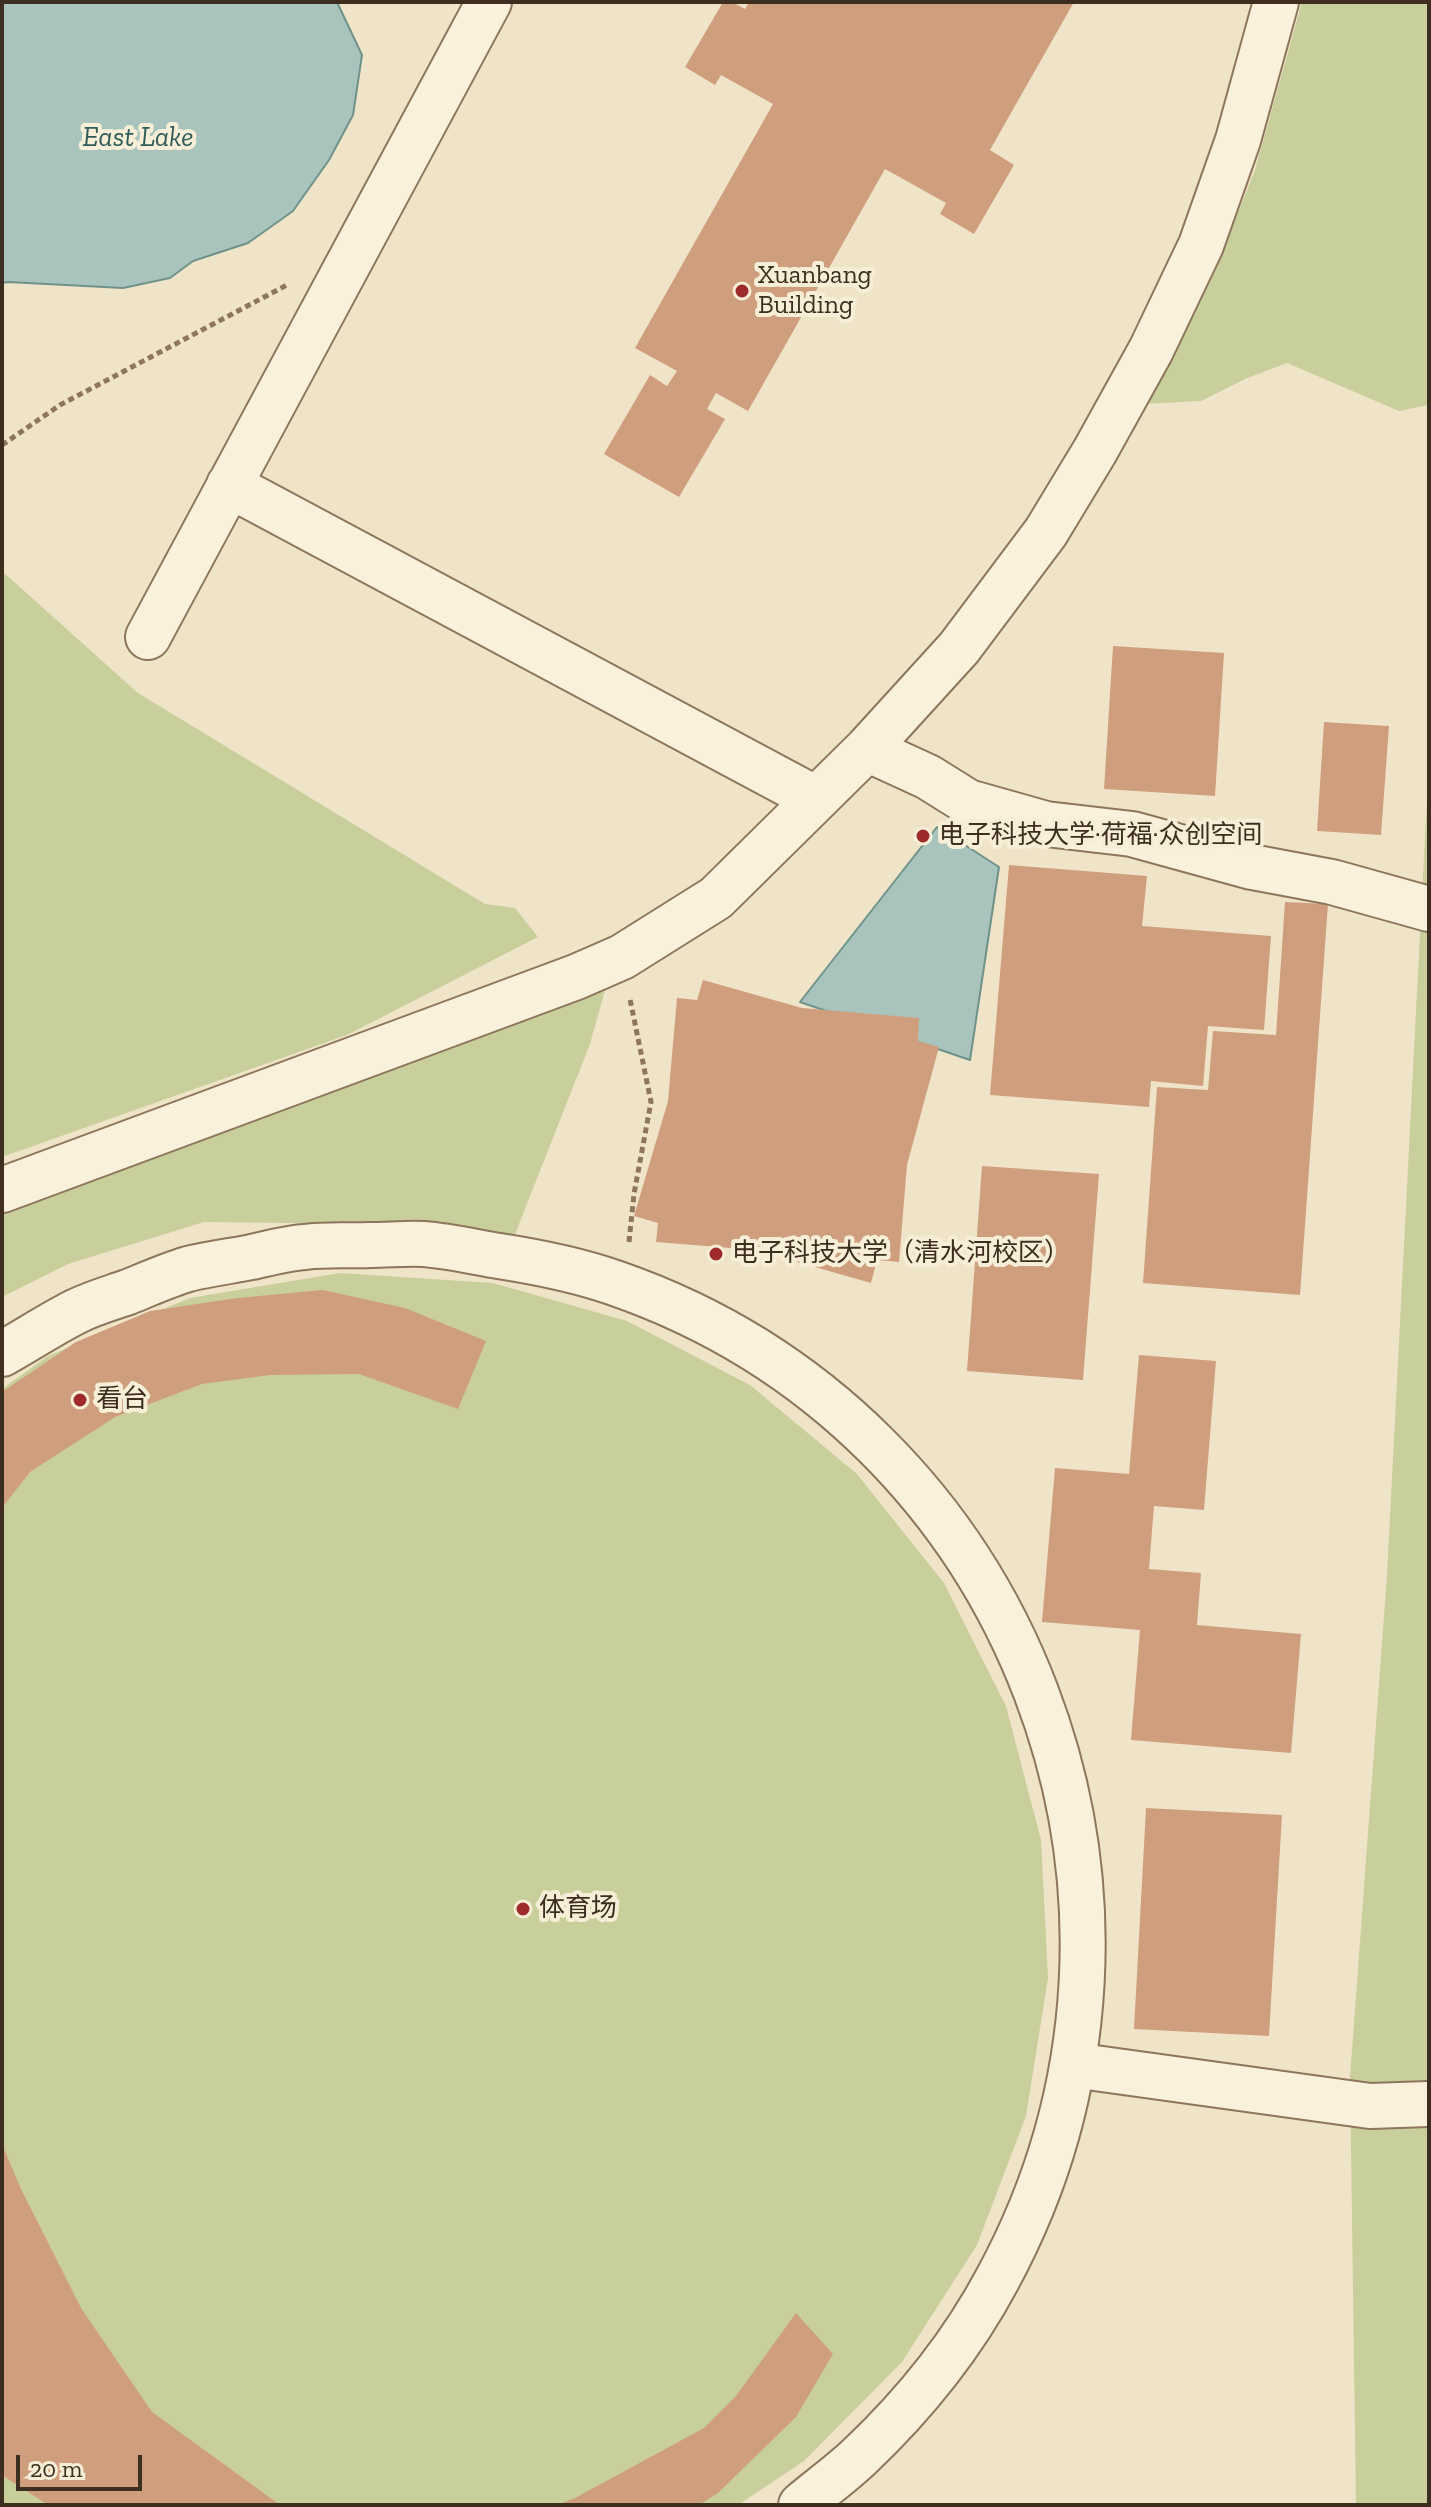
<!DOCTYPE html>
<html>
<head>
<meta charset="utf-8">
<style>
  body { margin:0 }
  #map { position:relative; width:1431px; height:2507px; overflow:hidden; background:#f0e4c8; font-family:"Zilla Slab",serif }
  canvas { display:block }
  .frame { position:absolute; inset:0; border:4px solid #3d2e20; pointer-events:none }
  .scale { position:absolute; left:16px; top:2455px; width:126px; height:36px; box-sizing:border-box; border:4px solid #3d2e20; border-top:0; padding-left:10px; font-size:24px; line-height:28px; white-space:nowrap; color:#3d2e20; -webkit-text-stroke:6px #f7eed8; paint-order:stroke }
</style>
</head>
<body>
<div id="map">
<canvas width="1431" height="2507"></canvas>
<div class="frame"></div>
<div class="scale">20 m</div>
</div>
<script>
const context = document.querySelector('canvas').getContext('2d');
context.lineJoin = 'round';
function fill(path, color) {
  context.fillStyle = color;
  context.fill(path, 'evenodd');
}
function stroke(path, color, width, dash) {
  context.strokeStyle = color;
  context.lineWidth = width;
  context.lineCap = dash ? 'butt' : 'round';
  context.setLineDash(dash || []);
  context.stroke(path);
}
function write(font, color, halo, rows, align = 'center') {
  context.font = font + ' "Zilla Slab","Noto Sans SC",serif';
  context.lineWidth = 8;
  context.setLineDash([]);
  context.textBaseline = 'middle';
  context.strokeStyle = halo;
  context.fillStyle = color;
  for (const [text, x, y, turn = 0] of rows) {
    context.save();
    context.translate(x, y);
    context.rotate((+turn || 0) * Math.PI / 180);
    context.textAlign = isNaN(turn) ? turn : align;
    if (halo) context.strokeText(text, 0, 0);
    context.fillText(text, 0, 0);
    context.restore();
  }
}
fill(new Path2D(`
  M1302,2H1429V405L1399,411L1287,363L1245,379L1201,401L1145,404L1212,278L1255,170Z
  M2,571L138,693L485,904L515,908L538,937L347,1035L2,1157Z
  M1429,759V2505H1356L1350,2077L1387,1575Z
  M607,983L590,1044L510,1247L358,1224L204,1222L68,1264L2,1297V1200Z
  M340,1273L493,1283L627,1321L750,1385L857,1474L944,1583L1006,1706L1041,1840L1048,1978L1026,2116L977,2245L902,2362L804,2461L738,2505L2,2504V1389L48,1356L190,1298Z`), '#c9cf9b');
const water = new Path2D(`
  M2,2H337L362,55L353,115L329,160L293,211L248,243L193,261L170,278L123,288L8,282L2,283Z
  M937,827L999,867L970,1060L800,1002Z`);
fill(water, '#a9c4bc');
stroke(water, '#6f938a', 2);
fill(new Path2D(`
  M723,2H732L745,9L749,2H1074L990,150L1014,165L974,234L940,214L946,203L885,169L748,411L716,393L707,409L725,419L679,497L604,454L650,375L667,386L677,371L635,348L773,104L721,75L715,85L685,67Z
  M1113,646L1224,653L1215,796L1104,789Z
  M1324,722L1389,726L1381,835L1317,831Z
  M1009,865L1147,876L1142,926L1271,936L1264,1030L1208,1026L1203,1086L1151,1081L1149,1107L990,1095Z
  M1285,902L1328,904L1300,1295L1143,1283L1157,1087L1208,1090L1213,1031L1276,1035Z
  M703,980L802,1008L919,1018L918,1041L939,1047L907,1165L899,1262L877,1260L871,1283L755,1250L656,1242L658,1223L634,1216L668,1101L677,998L697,1000Z
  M982,1166L1099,1174L1083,1380L967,1371Z
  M323,1290L405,1308L486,1341L458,1409L359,1374L270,1375L202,1384L115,1417L30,1472L2,1508V1392L76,1342L150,1311L237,1298Z
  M1139,1355L1216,1361L1204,1510L1154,1506L1149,1569L1201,1573L1197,1625L1301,1634L1291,1753L1131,1740L1140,1630L1042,1622L1055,1468L1129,1474Z
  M1146,1808L1282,1815L1269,2036L1134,2029Z
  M2,2144L21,2189L81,2308L152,2412L276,2502L286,2505H48L2,2475Z
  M796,2313L833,2354L796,2417L718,2493L699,2505H557L575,2498L704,2428L736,2396Z`), '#cf9f7d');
const minor = new Path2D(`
  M229,485L816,799
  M148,637L489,2
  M867,749L928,777L968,802L1046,824L1132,834L1252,867L1332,882L1429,909
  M2,1190L576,977L622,957L716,898L867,749L959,648L1046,532L1095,451L1151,350L1201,245L1238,140L1276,2
  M2,1354C27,1340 51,1324 77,1311C93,1303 111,1298 128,1292C148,1284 168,1275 188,1269C209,1264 231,1261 252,1257C270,1253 288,1248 305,1247C327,1244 349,1246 370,1245C388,1245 407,1243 424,1244C449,1246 475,1252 499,1256C538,1262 578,1270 615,1283C1023,1424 1202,1901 998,2278C963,2344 914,2405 859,2457C841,2474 820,2489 801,2505
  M1073,2065L1370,2106L1429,2104`);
stroke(minor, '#8d765c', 48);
stroke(new Path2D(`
  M2,445L60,405L287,285
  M629,1242L634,1194L651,1102L630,999`), '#8d765c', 5, [6, 4]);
stroke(minor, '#faf1dc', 44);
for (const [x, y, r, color] of [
  [742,291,8,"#9e2a2b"],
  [923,836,8,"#9e2a2b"],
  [716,1254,8,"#9e2a2b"],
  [80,1400,8,"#9e2a2b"],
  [523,1909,8,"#9e2a2b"]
]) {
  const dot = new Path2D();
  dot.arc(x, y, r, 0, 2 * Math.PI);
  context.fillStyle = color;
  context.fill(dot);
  stroke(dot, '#f7eed8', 3);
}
write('26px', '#3d2e20', '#f7eed8', [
  ["Xuanbang",758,276],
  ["Building",758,306],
  ["电子科技大学·荷福·众创空间",939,836],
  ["电子科技大学（清水河校区）",732,1254],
  ["看台",96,1400],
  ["体育场",539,1909]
], 'left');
write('italic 28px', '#2f5d5a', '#f7eed8', [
  ["East Lake",138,138]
]);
</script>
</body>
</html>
